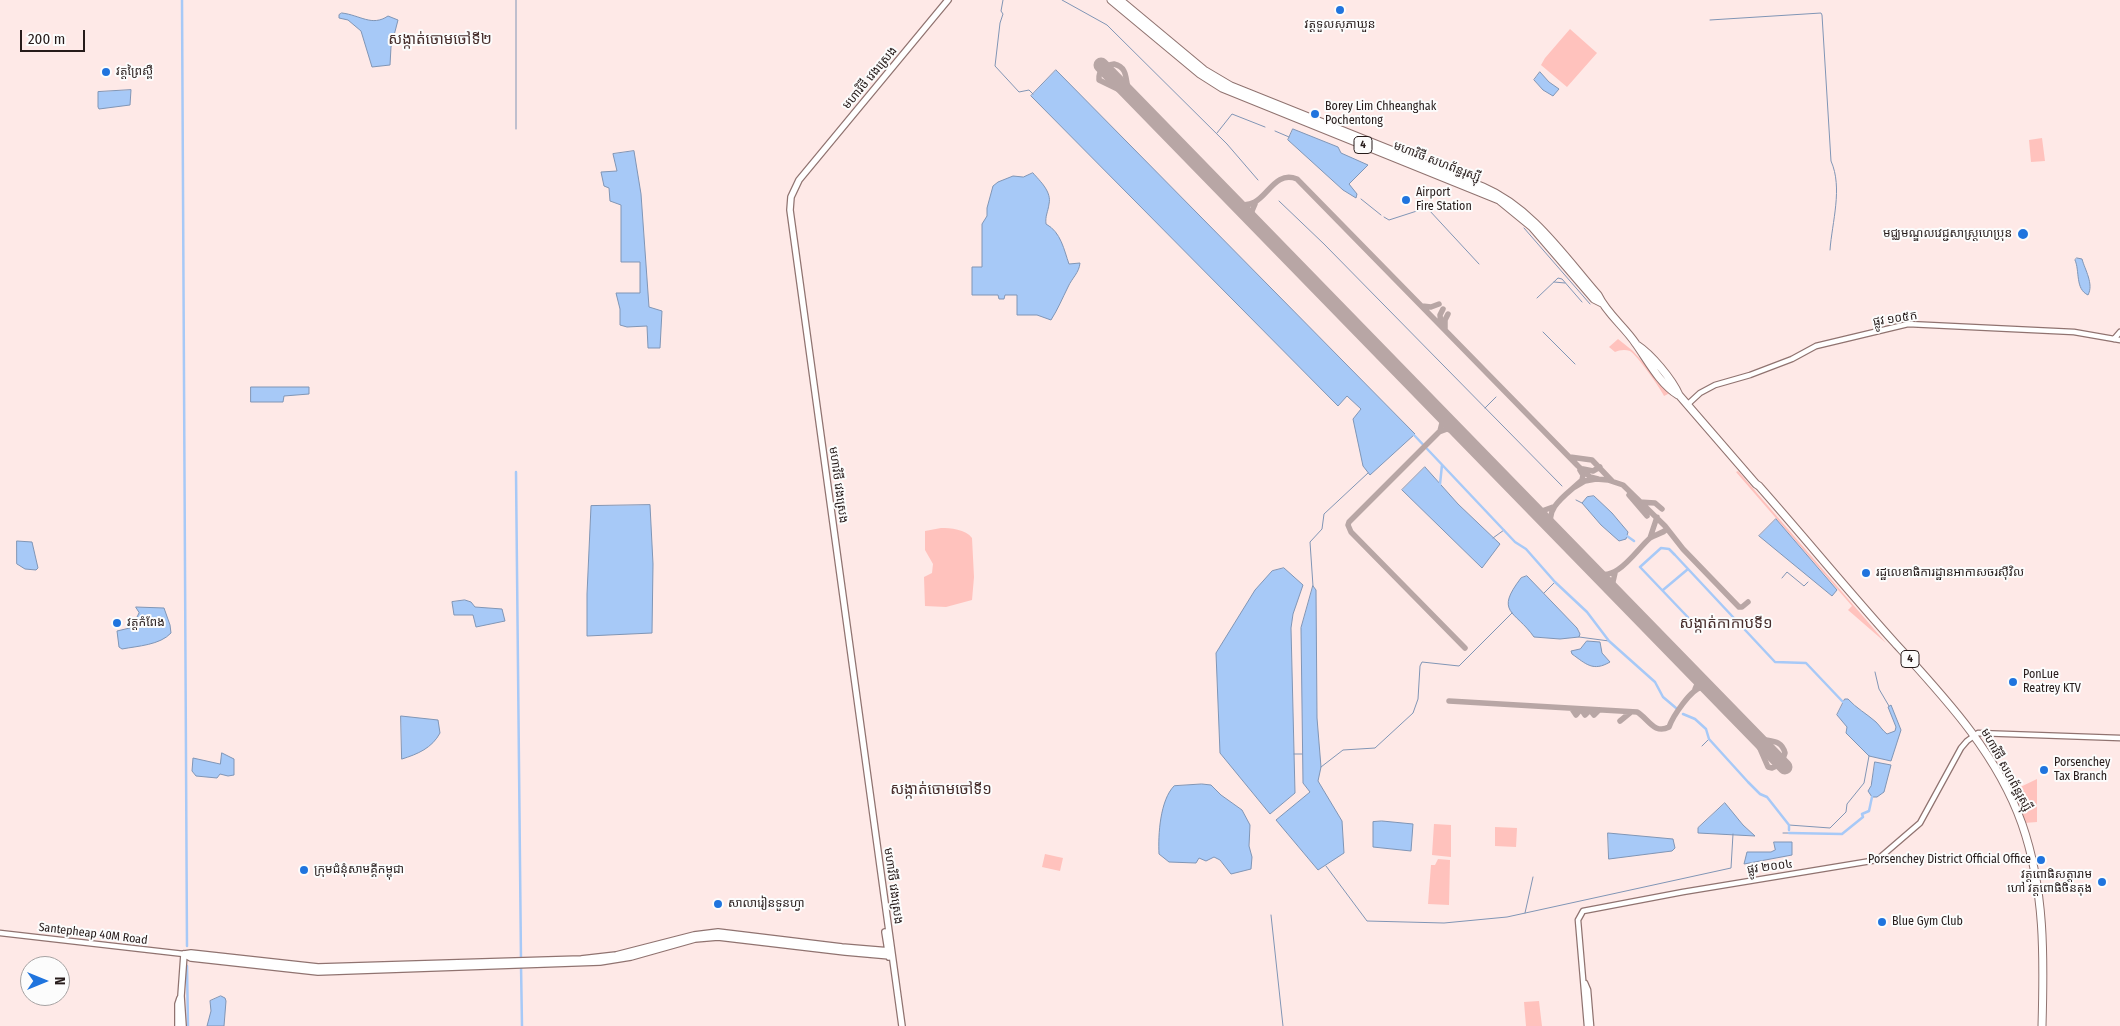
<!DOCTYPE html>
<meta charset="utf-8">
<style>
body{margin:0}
#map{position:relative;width:2120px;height:1026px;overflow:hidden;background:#fee9e7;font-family:"Fira Sans Condensed",sans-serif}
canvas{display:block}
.north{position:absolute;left:20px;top:956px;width:50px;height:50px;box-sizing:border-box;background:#fcfcfc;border:1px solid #a6a2a2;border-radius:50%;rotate:90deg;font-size:14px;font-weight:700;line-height:20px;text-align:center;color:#261b1a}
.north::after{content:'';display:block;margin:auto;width:18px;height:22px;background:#1f74de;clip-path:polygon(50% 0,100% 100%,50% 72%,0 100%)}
.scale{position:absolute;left:20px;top:30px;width:65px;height:22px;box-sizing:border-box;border:2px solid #261b1a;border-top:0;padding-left:6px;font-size:15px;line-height:18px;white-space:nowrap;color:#261b1a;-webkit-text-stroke:4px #fcfcfc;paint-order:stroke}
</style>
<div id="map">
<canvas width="2120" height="1026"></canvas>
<div class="north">N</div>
<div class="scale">200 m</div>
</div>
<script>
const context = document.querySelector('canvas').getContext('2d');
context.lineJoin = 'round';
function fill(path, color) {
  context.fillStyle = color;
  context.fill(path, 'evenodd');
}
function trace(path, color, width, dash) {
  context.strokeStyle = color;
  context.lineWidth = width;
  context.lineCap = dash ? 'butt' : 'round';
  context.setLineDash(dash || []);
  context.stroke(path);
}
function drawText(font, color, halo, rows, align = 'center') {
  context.font = font + ' "Fira Sans Condensed","Noto Sans Khmer",sans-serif';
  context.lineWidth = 4;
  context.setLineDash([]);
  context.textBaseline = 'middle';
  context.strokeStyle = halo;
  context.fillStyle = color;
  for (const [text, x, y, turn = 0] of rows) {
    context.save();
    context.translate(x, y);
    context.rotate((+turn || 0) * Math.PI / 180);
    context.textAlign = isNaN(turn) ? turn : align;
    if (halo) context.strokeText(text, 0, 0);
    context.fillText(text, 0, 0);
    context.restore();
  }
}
fill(new Path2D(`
 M1570 29 1597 53 1567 87 1541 65 1545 58Z
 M2042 138 2045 161 2031 162 2029 140Z
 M1618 339 1633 351 1670 393 1664 396C1661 389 1636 354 1630 351 1625 349 1619 350 1615 352L1609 347Z
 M1738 471 1886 643 1848 610 1852 606 1736 472Z
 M941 528C950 528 966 529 972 538L974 577 972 600 946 607 925 606 924 577 932 573 933 564 925 550V531Z
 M2037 779V822L2024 823 2010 792Z
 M1434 824 1451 825V857L1432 855Z
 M1495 827 1517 828 1516 847 1495 846Z
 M1045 854 1063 858 1060 871 1042 867Z
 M1438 859 1450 860 1449 905 1428 904 1431 865H1435Z
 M1539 1001 1541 1018H1536H1541L1542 1026H1526L1524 1002Z`), '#ffc2bd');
const water = new Path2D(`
 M342 13C360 15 372 27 388 16L398 20 391 47 390 65 372 67 361 31 348 20 339 18V15Z
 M1056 70 1415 434 1370 475 1363 466 1353 419 1361 409 1347 396 1338 406 1031 96Z
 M1540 72 1549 82 1559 89 1553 96 1543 90 1534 80Z
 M131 90 130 105 99 109 98 107V92Z
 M1293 129 1338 147 1341 153 1368 165 1349 184 1357 194 1356 198 1343 190 1288 140Z
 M634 151 641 194 649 307 662 311 660 348H648L647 326 627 327 620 325V309L616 293H640V262H621V205L610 201 609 188 604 186 601 172 617 171 613 154Z
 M1033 173C1040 181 1052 192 1049 204 1048 212 1045 216 1046 224 1061 232 1064 250 1069 264L1080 263C1079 273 1072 278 1068 287 1062 299 1058 309 1051 320L1037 315H1017V295H1005L1004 299H999L998 295H972V267H982V224L987 216V208L993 186 998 182 1013 176 1023 177Z
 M2077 258 2082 259C2085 270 2094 284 2088 295 2075 289 2080 271 2075 260Z
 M251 387H309V394L284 396 283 402H251Z
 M1425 467 1458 504 1500 544 1482 568 1402 490Z
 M1594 496 1612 513 1628 532 1626 539 1619 541 1601 525 1582 503 1587 497Z
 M650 505 653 564 652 633 587 636V594L591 506Z
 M1776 519 1837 590 1832 596 1759 536Z
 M17 541 32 542 38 568 36 570 25 569 17 564Z
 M1284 568 1303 585 1293 614 1291 628 1295 793 1270 814 1220 753 1216 653 1255 590 1272 571Z
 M1527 576 1577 628 1580 634 1579 637 1560 639 1534 637C1515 610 1494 613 1521 578Z
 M1313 586 1316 590 1317 718 1321 767 1318 781 1342 821 1344 853 1318 870 1276 820 1310 792 1303 783 1301 628Z
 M465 600 471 602 475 607 502 609 505 621 476 627 473 615H454L452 602Z
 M136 607 164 608 170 625 171 633C160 645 138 646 122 649L119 647 117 631 138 626 136 619 139 613Z
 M1587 641 1600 642 1602 653 1610 662C1593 672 1586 664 1572 654L1571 651 1580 649Z
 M1845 699H1848C1856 708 1867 714 1876 722 1880 726 1882 730 1887 734L1895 731 1896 727 1888 707 1891 705 1901 730 1891 761 1869 756 1846 733 1847 727 1837 715Z
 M401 716 438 720 440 733C432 748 418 754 402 759Z
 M222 753 234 759V775L228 776 220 774 217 778 196 776 192 771 193 758 220 764Z
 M1875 762 1891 765 1884 792 1877 797H1872L1868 791 1871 786Z
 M1202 784 1211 785 1221 795 1242 810 1250 825 1249 846 1252 857 1251 869 1231 874 1220 860 1214 857 1206 861 1199 858 1196 863 1169 862 1159 854C1158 835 1160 800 1174 786Z
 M1725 803 1743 825 1755 836 1698 833V828Z
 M1382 821 1413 824 1411 851 1373 847V822Z
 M1608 833 1673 839 1675 848 1672 851 1609 859Z
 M1774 842H1792V855L1744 864 1747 852H1771L1775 850Z
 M221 996 225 998 226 1001 224 1026H207L211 1011 210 1001Z`);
fill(water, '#a7c9f7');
trace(water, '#8095b5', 1);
trace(new Path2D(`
 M516 0V129
 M1003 0 1001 11 1003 14 1000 23 995 66 1019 92 1029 90 1033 94
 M1062 0 1107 25 1227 144 1258 180
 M1710 20 1821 13 1822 15 1831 161C1843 188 1832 222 1830 250
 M1275 131 1289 137
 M1217 133 1232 114 1265 127
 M1361 199 1381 215
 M1279 201 1324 244 1562 486
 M1384 217 1389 220 1423 209 1429 210 1479 264
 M1524 228 1590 304
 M1554 282 1565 283
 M1537 298 1558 278 1562 279 1582 302
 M1543 332 1575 364
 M1485 408 1496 397
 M1576 500 1582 503
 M1493 538 1504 530
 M1782 578 1787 572 1804 586 1808 582
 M1313 586 1310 542 1322 529 1324 514 1368 473
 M1544 593 1555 582
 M1579 637 1609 641
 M1875 672 1879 689 1889 706
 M1702 746 1709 739
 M1294 754H1302
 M1321 767 1343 750 1375 748 1413 713 1418 699 1420 666 1422 662 1459 666 1512 613
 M1789 825 1830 828 1846 812 1847 804 1864 783 1869 756
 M1783 833H1789
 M1326 866 1367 921 1444 923 1507 917 1731 868 1733 834
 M1525 913 1533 877
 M1271 915 1283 1026`), '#8095b5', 1);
trace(new Path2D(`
 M182 0 187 946
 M1414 435 1515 542 1526 549 1555 582 1587 612 1609 641 1655 682 1663 697 1676 708
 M516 472 521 960
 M1440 484 1442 465
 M1627 536 1634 541
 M1663 590 1688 569
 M1701 631 1640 567 1661 548 1669 549 1675 555 1775 662 1806 663 1843 702
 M1683 714 1695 719 1706 729 1709 739 1748 782 1760 794 1767 797 1789 825V830
 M1789 833 1842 834 1863 817 1862 814 1869 811 1872 797
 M521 965 522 1026
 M187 966 188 1026`), '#a7c9f7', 2.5);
trace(new Path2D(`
 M1130 94C1124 82 1130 68 1114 64 1105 65 1098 71 1099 80L1132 96
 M1236 203C1266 214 1269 168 1297 179L1578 466 1590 477 1598 479
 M1253 221 1252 211 1255 204
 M1422 306 1431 307 1439 304
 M1441 325 1440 315 1443 309
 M1445 330V320L1448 314
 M1439 412 1442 423 1440 431
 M1458 432 1447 429 1439 432 1349 522 1348 525 1351 532 1465 648
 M1570 457 1592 460 1612 481
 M1583 469 1593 471 1600 467
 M1575 487 1585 481 1596 479 1608 480 1623 485 1665 526 1683 549 1739 607H1742L1748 602
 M1629 495 1647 516
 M1639 502 1655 503 1662 509
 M1530 506 1542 511 1553 507
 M1553 529C1542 508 1569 493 1582 480L1583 475 1580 470
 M1650 538 1657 517
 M1595 572C1616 584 1636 550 1650 538 1656 534 1662 534 1667 529
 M1615 573 1612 586 1618 596
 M1695 689 1698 682 1696 676
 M1449 701 1637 712C1648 718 1654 735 1669 727 1673 716 1691 689 1702 687L1708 689
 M1572 709 1576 715 1581 709 1585 715 1590 710 1594 715 1599 710
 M1620 721 1631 712
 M1754 735 1768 767 1772 768 1781 764 1785 753C1781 737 1767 743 1755 737`), '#b8a6a5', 5.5);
trace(new Path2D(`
 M1101 65 1785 767`), '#b8a6a5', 15);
const secondary = new Path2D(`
 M2114 339 2120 332
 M1687 405 1700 393 1715 385 1750 375 1792 359 1816 346 1908 324 2074 332 2120 340
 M0 933 184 954
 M1585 983 1588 990 1591 1026
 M1587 1026 1578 920 1583 911 1683 892 1877 860 1920 823 1961 748 1967 741 1978 733 2120 738`);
const primary = new Path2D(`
 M885 932 889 957
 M184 954 191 958 318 972 600 962 631 957 695 939 718 937 845 952 890 956
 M184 954 191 953 318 967 581 959 616 955 694 935 718 932 842 947 890 951
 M178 1026V1004L180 998
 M183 1026 181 996 184 954
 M902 1026 790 210 791 197 799 180 948 0`);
const highway = new Path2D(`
 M1111 0 1200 74 1222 88 1499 200 1532 227 1594 299 1602 303
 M1120 0 1204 70 1231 86 1483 187C1532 208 1564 256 1598 295 1607 314 1625 327 1636 344 1648 361 1660 384 1678 395
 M1637 345C1651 354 1672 379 1679 395L1756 484 1759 486C1805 538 1849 592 1895 643 1945 698 1997 753 2022 824 2045 890 2044 957 2042 1026`);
trace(secondary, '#907370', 7);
trace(primary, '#907370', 8);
trace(highway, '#907370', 9);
trace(secondary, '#fff', 4.5);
trace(primary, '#fff', 5.5);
trace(highway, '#fff', 7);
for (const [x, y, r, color] of [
 [1340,10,5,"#1f74de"],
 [106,72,5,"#1f74de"],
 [1315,114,5,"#1f74de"],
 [1406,200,5,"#1f74de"],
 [2023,234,6,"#1f74de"],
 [1866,573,5,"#1f74de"],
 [117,623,5,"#1f74de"],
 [2013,682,5,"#1f74de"],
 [2044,770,5,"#1f74de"],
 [2041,860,5,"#1f74de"],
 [304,870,5,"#1f74de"],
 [2102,882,5,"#1f74de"],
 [718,904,5,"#1f74de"],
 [1882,922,5,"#1f74de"]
]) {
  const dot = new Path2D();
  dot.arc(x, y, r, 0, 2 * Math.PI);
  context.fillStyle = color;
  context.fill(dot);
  trace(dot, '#fcfcfc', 2);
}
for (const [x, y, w] of [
 [1363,145,18],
 [1910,659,18]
]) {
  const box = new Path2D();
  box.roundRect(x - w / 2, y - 8.5, w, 17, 4);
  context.fillStyle = '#fcfcfc';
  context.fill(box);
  trace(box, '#261b1a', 1);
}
drawText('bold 11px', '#261b1a', null, [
 ["4",1363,145],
 ["4",1910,659]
]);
drawText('12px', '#261b1a', '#fcfcfc', [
 ["វត្តទួលសុភាឃួន",1340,25,"center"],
 ["វត្តព្រៃស្ពឺ",116,72],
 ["Borey Lim Chheanghak",1325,107],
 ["Pochentong",1325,121],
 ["Airport",1416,193],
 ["Fire Station",1416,207],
 ["មជ្ឈមណ្ឌលវេជ្ជសាស្ត្រហេប្រុន",2012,234,"right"],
 ["រដ្ឋលេខាធិការដ្ឋានអាកាសចរស៊ីវិល",1876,573],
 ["វត្តកំពែង",127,623],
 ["PonLue",2023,675],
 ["Reatrey KTV",2023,689],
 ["Porsenchey",2054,763],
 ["Tax Branch",2054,777],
 ["Porsenchey District Official Office",2031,860,"right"],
 ["ក្រុមជំនុំសាមគ្គីកម្ពុជា",314,870],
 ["វត្តពោធិសត្តារាម",2092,875,"right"],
 ["ហៅ វត្តពោធិចិនតុង",2092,889,"right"],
 ["សាលារៀនទួនហ្វា",728,904],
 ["Blue Gym Club",1892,922]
], 'left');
drawText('12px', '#261b1a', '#fcfcfc', [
 ["មហាវិថី វេងស្រេង",870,78,-50],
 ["មហាវិថី សហព័ន្ធរុស្ស៊ី",1437,162,21],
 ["ផ្លូវ ១០៥ក",1895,319,-9],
 ["មហាវិថី វេងស្រេង",838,485,82],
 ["មហាវិថី សហព័ន្ធរុស្ស៊ី",2006,770,61],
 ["ផ្លូវ ២០០៤",1770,867,-8],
 ["មហាវិថី វេងស្រេង",893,886,82],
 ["Santepheap 40M Road",93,934,7]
]);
drawText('15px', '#472e2c', '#fcfcfc', [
 ["សង្កាត់ចោមចៅទី២",440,40],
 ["សង្កាត់កាកាបទី១",1726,624],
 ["សង្កាត់ចោមចៅទី១",941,790]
]);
</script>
